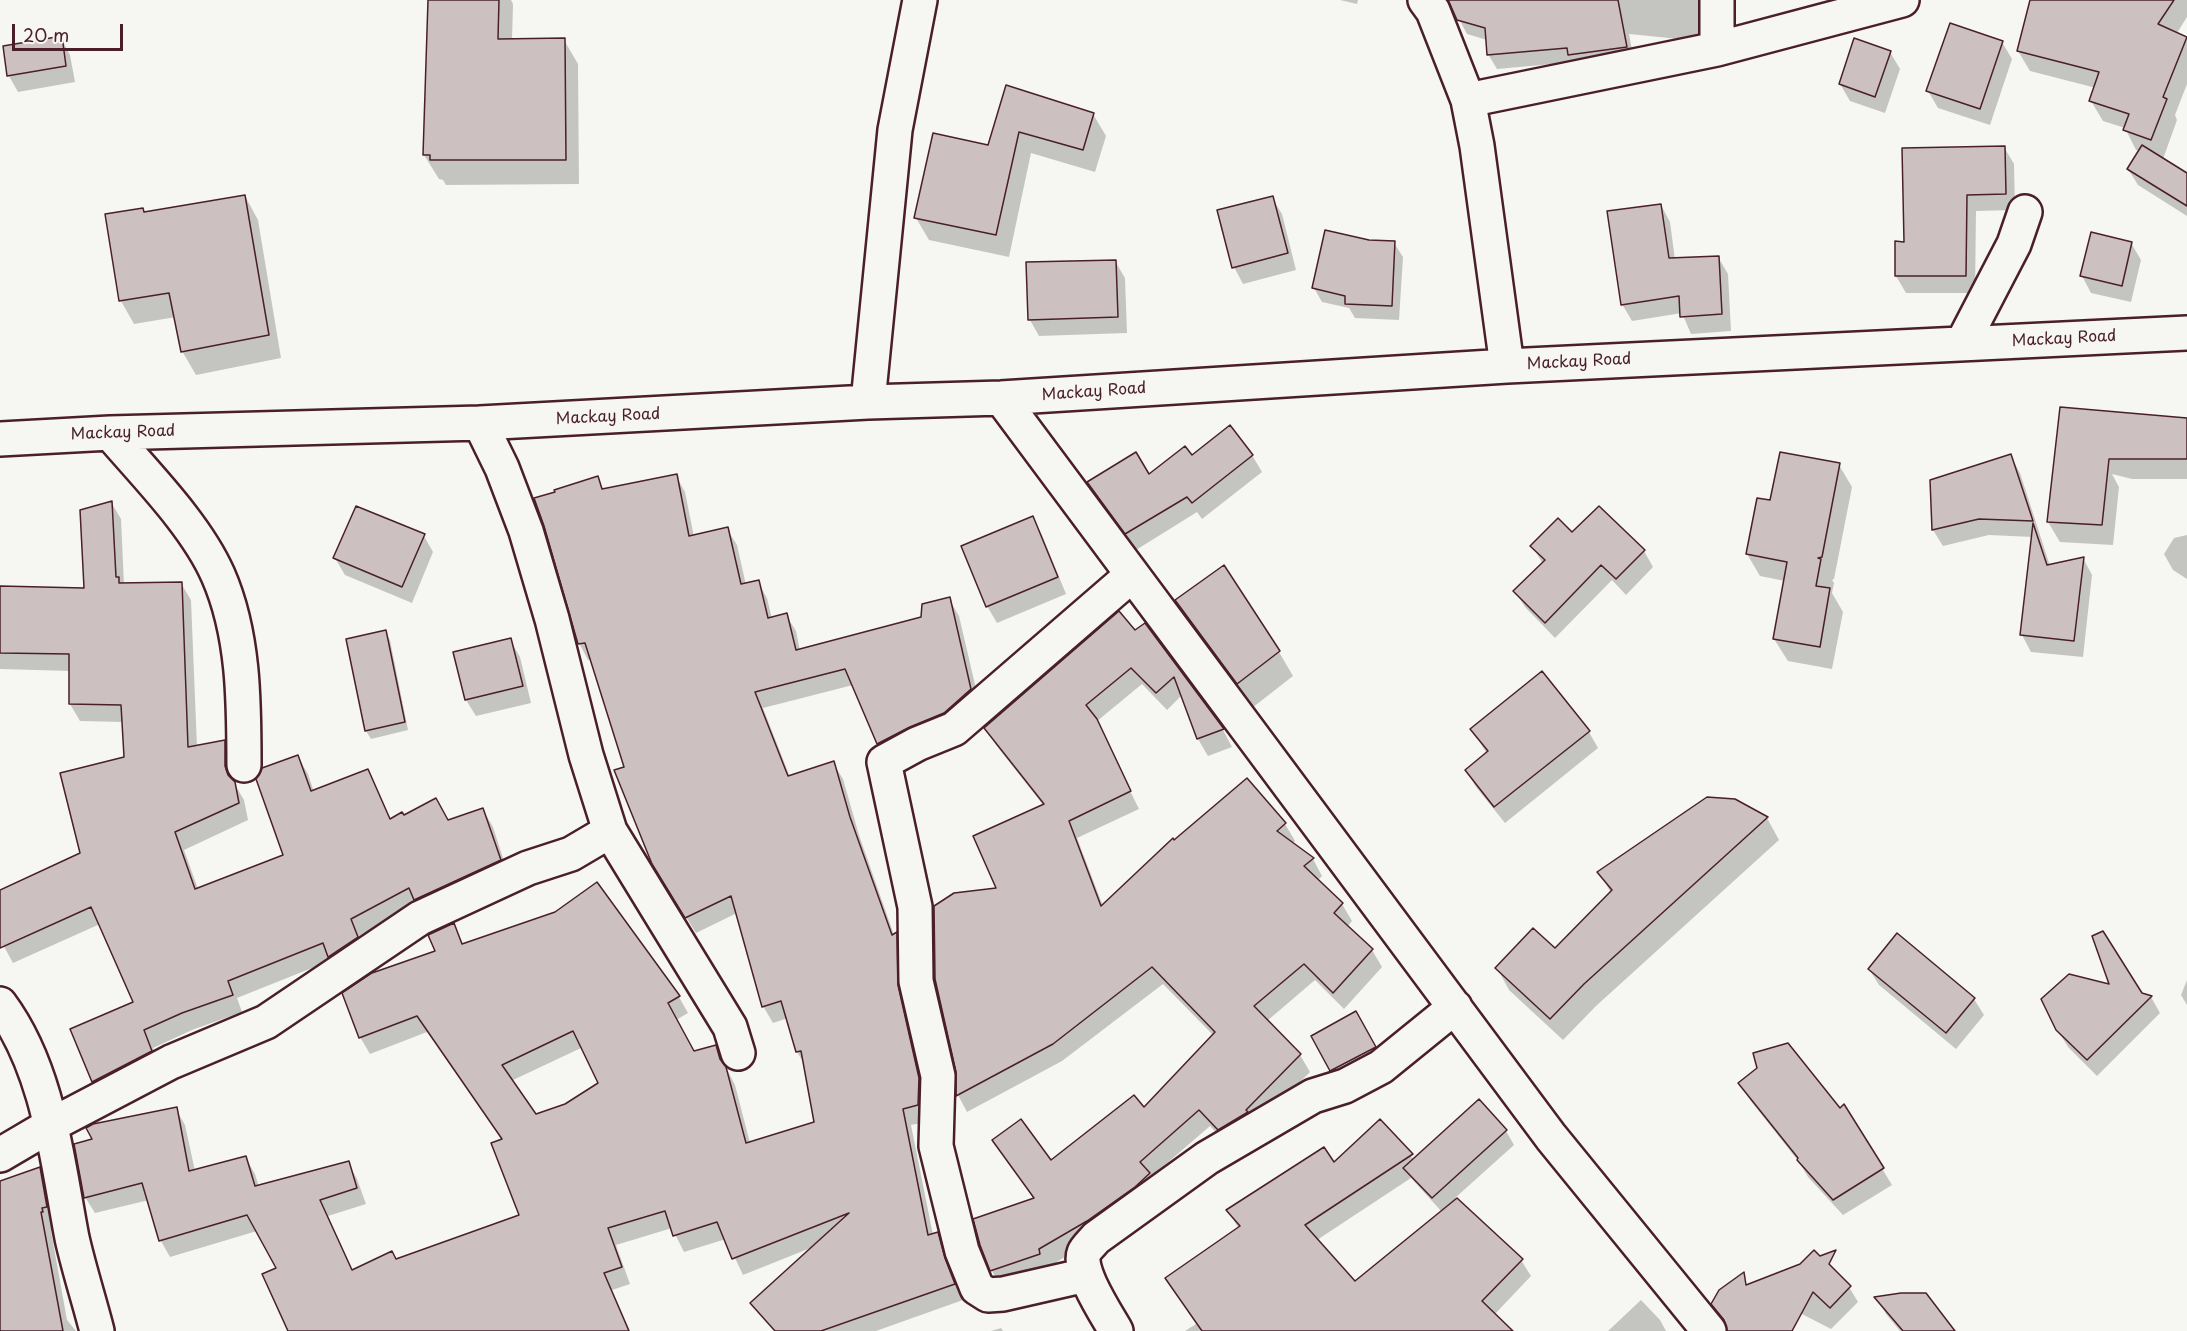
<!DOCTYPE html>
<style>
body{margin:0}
#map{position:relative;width:2187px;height:1331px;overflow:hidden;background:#f6f6f2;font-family:"Playpen Sans",sans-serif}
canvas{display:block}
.scale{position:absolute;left:12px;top:24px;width:111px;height:27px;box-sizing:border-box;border:3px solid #4a1f2b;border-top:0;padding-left:8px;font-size:18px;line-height:21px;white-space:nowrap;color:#4a1f2b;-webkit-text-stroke:4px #f6f6f2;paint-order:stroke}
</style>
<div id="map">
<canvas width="2187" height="1331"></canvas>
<div class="scale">20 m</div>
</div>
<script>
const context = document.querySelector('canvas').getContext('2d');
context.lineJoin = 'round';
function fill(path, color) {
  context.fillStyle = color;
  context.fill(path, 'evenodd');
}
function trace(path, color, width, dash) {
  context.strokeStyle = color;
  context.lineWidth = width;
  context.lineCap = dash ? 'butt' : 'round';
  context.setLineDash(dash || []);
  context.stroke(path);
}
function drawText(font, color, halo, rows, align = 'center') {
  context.font = font + ' "Playpen Sans",sans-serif';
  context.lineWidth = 5;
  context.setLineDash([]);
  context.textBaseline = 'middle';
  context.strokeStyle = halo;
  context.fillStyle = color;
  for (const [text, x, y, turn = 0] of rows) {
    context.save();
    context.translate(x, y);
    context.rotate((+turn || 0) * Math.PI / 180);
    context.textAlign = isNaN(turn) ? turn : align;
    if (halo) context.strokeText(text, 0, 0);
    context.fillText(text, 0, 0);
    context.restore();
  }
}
fill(new Path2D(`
 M430 0H511L513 4 512 40H564L578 64 579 184 446 185 443 180 439 179 424 155Z
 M1340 0H1358L1357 4Z
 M1449 0H1703L1699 41 1629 34 1634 61 1574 62 1497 69 1488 54 1487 40 1467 34Z
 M2070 0H2187V17L2177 33 2187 37V84L2175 115 2177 120 2163 159 2187 174V216L2138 185 2128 169 2139 151 2136 150 2125 128 2103 121 2091 101 2096 88 2030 71 2018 51Z
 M61 38 70 55 75 82 18 92 9 76 4 47Z
 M2002 42 2012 59 1990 125 1938 108 1928 91Z
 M1890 52 1900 69 1885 113 1850 101 1840 84Z
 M1007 87 1093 114 1106 136 1095 172 1031 153 1009 257 929 240 916 218 989 147Z
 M2004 147 2014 164 2015 210 1976 211 1975 293H1906L1896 276V243H1905Z
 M245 196 258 220 281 358 196 375 182 351 176 317 134 324 121 301 144 214Z
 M1272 198 1282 214 1296 270 1243 284 1234 267Z
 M1661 205 1670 222 1675 260 1718 257 1728 274 1731 331 1691 334 1682 313 1632 321 1622 304Z
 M1369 241 1394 243 1403 257 1399 320 1355 318 1349 308 1322 302 1314 288Z
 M2131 243 2141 260 2131 302 2091 293 2082 276Z
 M1115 261 1125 278 1127 333 1039 336 1030 320Z
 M2061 408 2187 419V479H2132L2112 474 2119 487 2113 545 2060 542 2048 522Z
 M1252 455 1262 472 1202 519 1197 512 1136 550 1098 499 1089 483 1149 476 1192 457Z
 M2011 456 2020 473 2050 566 2083 558 2092 575 2083 657 2031 652 2022 635 2033 537 1989 535 1943 546 1933 530 1932 481Z
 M1839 465 1852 487 1834 579 1832 580 1834 583 1832 593 1843 612 1832 669 1788 661 1774 639 1785 581 1760 576 1747 554 1772 502Z
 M676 476 685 492 694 537 727 529 737 545 746 585 758 582 767 598 772 619 786 615 796 631 800 651 923 618 949 599 959 616 980 706 888 760 879 744 853 685 763 708 790 777 833 763 843 779 859 835 894 935 896 934 905 949 928 1096 927 1122 911 1125 933 1235 937 1234 947 1250 953 1276 963 1300 876 1331H789L813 1247 743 1275 726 1239 684 1252 672 1228 616 1245 630 1284 612 1290 630 1331H289L278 1269 257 1231 170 1257 161 1241 149 1200 95 1213 85 1197 94 1140 176 1109 185 1125 195 1171 246 1158 255 1174 259 1187 348 1163 357 1179 366 1204 328 1216 353 1271 396 1261 521 1216 502 1140 427 1032 370 1054 360 1037 437 952 453 925 464 945 556 913 597 884 679 997 688 1013 676 1020 693 1052 715 1046 735 1085 750 1143 815 1123 805 1065 797 1052 788 1018 773 1023 763 1006 737 913 696 933 663 880 592 659 588 660 579 643 597 478 604 490ZM581 1048 600 1083 566 1105 536 1116 511 1081Z
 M111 502 121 519 124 585 181 583 191 600 197 747 224 741 234 758V783L244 800 248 820 184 850 198 889 285 856 298 757 308 774 314 792 367 771 391 820 404 817 448 822 483 810 493 827 509 877 419 905 359 936 367 955 332 960 237 998 242 1012 192 1030 153 1048 161 1068 103 1098 93 1081 135 1003 100 924 13 963 0 939V891L82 854 126 758 123 722 80 721 70 704 71 671 0 669V588L86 589Z
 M1033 518 1042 535 1066 594 997 623 987 606Z
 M1572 535 1644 551 1653 567 1626 595 1612 580 1555 638 1525 607 1515 591 1543 564 1532 546Z
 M2187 535V579L2173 570 2164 554 2174 538Z
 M424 536 433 552 412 603 345 575 335 558Z
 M1177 601 1279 652 1293 676 1252 708 1191 626Z
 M1144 625 1223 730 1232 747 1208 756 1198 739 1182 695 1167 710 1142 684 1096 722 1139 809 1077 838 1103 906 1247 780 1285 824 1295 841 1292 844 1313 859 1322 876 1317 881 1342 904 1352 921 1347 927 1372 950 1382 967 1344 1009 1315 980 1267 1021 1300 1055 1310 1072 1255 1127 1229 1146 1210 1126 1151 1177 1159 1191 1097 1238 1048 1267 1002 1288 992 1271 981 1245 1034 1199 994 1140 1050 1162 1143 1110 1214 1036 1163 984 1062 1061 967 1112 958 1095V1072L998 889 1044 806 996 745 986 728Z
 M385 632 390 640 408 730 371 739 366 731 348 640Z
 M510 640 520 657 531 703 476 716 466 700Z
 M1472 729 1589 732 1598 748 1505 823 1476 787 1466 770 1487 754Z
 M1735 801 1767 818 1779 840 1596 1006 1563 1040 1509 990 1497 968 1555 950 1611 893 1599 872Z
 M1869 969 1974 999 1984 1015 1956 1049 1879 985Z
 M2187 980V1005L2181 995Z
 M2141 995 2151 997 2160 1013 2097 1076 2068 1047 2057 1029Z
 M1376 1049 1384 1064 1341 1087 1332 1072Z
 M1740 1084 1840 1110 1844 1106 1892 1185 1843 1215 1808 1177 1799 1162 1750 1100Z
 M1479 1101 1506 1131 1514 1145 1455 1198 1521 1260 1531 1276 1494 1315 1506 1331H1185L1196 1324 1167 1279 1239 1229 1228 1211 1334 1165 1380 1121 1414 1160ZM1411 1178 1442 1212 1355 1283 1317 1240Z
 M40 1169 50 1188 57 1226 51 1227 52 1231H51L67 1320 76 1331H0V1182Z
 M1849 1287 1858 1302 1831 1329 1765 1295Z
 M1877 1298 1953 1331H1900L1886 1314Z
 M1641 1300 1660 1320 1666 1331H1608Z
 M1001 1328 1003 1331H991Z`), '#0003');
const building = new Path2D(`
 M428 0H499L498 39 565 38 566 160H430V155H423Z
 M1448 0H1618L1627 47 1568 55 1567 48 1487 55 1485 28 1457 20Z
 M2030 0H2174L2158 24 2187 37 2163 97 2167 99 2151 140 2123 130 2129 114 2089 101 2099 72 2017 51Z
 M1950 23 2003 41 1980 109 1926 91Z
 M62 36 66 66 7 76 3 46Z
 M1854 38 1891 51 1875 97 1839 84Z
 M1006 85 1094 113 1083 150 1019 132 996 235 914 218 933 133 988 145Z
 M2142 145 2187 173V206L2127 169Z
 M2005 146 2006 194 1967 195 1966 276H1895V241L1904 242 1902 148Z
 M245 195 269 335 181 352 169 293 119 301 105 214 143 208 144 212Z
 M1273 196 1288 253 1232 268 1217 210Z
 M1661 204 1669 258 1719 256 1722 314 1680 317 1679 296 1621 305 1607 211Z
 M1325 230 1369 240 1395 241 1392 306 1345 304V296L1312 288Z
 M2091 232 2132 242 2122 286 2080 276Z
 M1116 260 1118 317 1028 320 1026 262Z
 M2060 407 2187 418V459H2109L2102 525 2047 522Z
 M1230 425 1253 455 1192 503 1187 497 1125 534 1087 482 1136 452 1149 474 1185 446 1192 455Z
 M1780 452 1840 463 1822 557 1818 558 1821 559 1816 586 1830 588 1820 647 1773 639 1787 562 1746 554 1757 498 1770 500Z
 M2011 454 2033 521 1979 519 1932 530 1930 480Z
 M677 474 689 536 728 527 741 584 759 580 768 618 787 613 796 650 921 617 922 604 950 597 971 689 944 713 910 727 877 744 845 669 755 692 788 776 834 761 850 817 892 935 897 932 898 985 919 1078 918 1105 903 1109 928 1235 938 1232 945 1258 955 1284 821 1331H775L750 1303 849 1213 732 1259 717 1222 673 1236 665 1211 608 1228 622 1267 604 1273 629 1331H288L262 1274 276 1268 247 1215 159 1241 142 1183 84 1198 74 1144 92 1139 86 1128 93 1124 177 1107 189 1171 246 1156 255 1186 349 1161 357 1188 320 1200 352 1270 392 1251 396 1259 519 1215 491 1143 502 1139 417 1016 359 1038 342 993 372 973 435 951 428 935 454 923 462 944 555 912 597 882 680 996 668 1003 694 1051 716 1045 720 1059 726 1067 746 1143 814 1122 801 1051 796 1052 781 1001 762 1007 731 896 685 918 652 864 614 770 624 767 585 643 578 644 544 526 534 498 555 492 554 490 598 476 602 489ZM573 1031 598 1083 565 1104 536 1114 502 1065Z
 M112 501 116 577H119V583L182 582 188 747 225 740V766L228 775 235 782 239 803 175 832 195 889 283 855 256 779 262 768 298 755 311 791 368 769 390 819 402 812 404 815 436 798 448 820 483 808 501 860 414 900 409 888 351 919 358 937 328 957 323 943 228 981 233 995 182 1013 144 1030 152 1051 92 1082 70 1029 133 1002 91 907 0 948V890L80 853 60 773 124 757 121 705 69 704V654L0 653V586L84 588 80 510Z
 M356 506 425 534 402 587 333 558Z
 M1599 506 1645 550 1616 579 1601 565 1545 623 1513 591 1545 560 1530 546 1558 518 1572 532Z
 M1033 516 1058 577 986 607 961 546Z
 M2033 523 2047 565 2084 557 2074 641 2020 635Z
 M1224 565 1280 651 1237 684 1175 600Z
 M1119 611 1135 630 1145 623 1224 729 1197 739 1174 677 1156 693 1131 668 1086 705 1097 719 1131 791 1069 821 1101 906 1173 838 1174 840 1247 778 1286 823 1277 831 1314 858 1304 866 1343 903 1334 913 1373 949 1333 993 1304 964 1254 1006 1301 1054 1246 1110 1248 1112 1218 1130 1199 1110 1140 1162 1150 1173 1135 1187 1087 1221 1039 1249 1040 1254 990 1271 980 1245 973 1219 1034 1198 992 1140 1021 1119 1051 1160 1134 1095 1144 1107 1215 1032 1152 967 1053 1044 956 1096V1072L935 979 934 906 954 893 996 888 973 836 1044 804 984 728Z
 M386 630 405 722 365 731 346 639Z
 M511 638 523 686 465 700 453 652Z
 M1542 671 1590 731 1494 807 1465 770 1488 751 1470 729Z
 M1707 797 1735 799 1768 817 1584 984 1550 1019 1495 968 1533 928 1555 948 1612 890 1597 872Z
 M2103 931 2142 993 2152 996 2087 1060 2056 1030 2041 999 2069 974 2109 984 2092 936Z
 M1897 933 1975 998 1946 1033 1868 969Z
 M1356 1011 1376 1047 1330 1071 1311 1036Z
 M1788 1043 1840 1108 1844 1104 1884 1168 1833 1200 1797 1160 1798 1158 1738 1083 1757 1068 1753 1053Z
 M1479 1099 1507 1130 1432 1198 1403 1168Z
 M1380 1119 1413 1154 1305 1225 1355 1281 1457 1198 1523 1259 1482 1301 1513 1331H1202L1165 1278 1240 1226 1226 1210 1324 1147 1334 1162Z
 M40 1167 47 1207 42 1208 43 1212H41L63 1331H0V1181Z
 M1814 1250 1820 1256 1836 1250 1829 1264 1851 1286 1830 1308 1813 1292 1792 1331H1727L1724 1320 1711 1304 1719 1290 1744 1272 1746 1285 1800 1264Z
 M1901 1293H1926L1955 1331H1903L1874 1297Z`);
fill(building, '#ccc1c0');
trace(building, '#4a1f2b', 1.5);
const minor = new Path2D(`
 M1425 0 1433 11 1468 100 1477 146 1507 366
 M1717 49 1902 0
 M1468 100 1717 49V0
 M1962 344 2014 244 2025 212
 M1001 398 1551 1137 1709 1331
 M868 402 895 130 920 0
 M110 433C146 475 196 525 218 575 244 634 244 702 244 765
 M0 439 110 433 480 423 868 402 1001 398 1507 366 2187 333
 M610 831 730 1027 738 1053
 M0 1004C49 1070 57 1160 72 1238 79 1269 89 1300 97 1331
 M0 1155 51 1125 171 1062 266 1022 420 918 528 868 571 854 610 831 586 755 552 619 526 531 502 468 480 423
 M1086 1275 1003 1294 988 1295 977 1288 962 1251 936 1146 938 1076 916 981 915 907 884 762 917 744 954 729 1132 575
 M1116 1331C1107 1315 1077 1270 1084 1253 1086 1248 1092 1243 1096 1238L1207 1158 1313 1096 1345 1086 1381 1067 1455 1007`);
trace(minor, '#4a1f2b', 38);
trace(minor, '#f6f6f2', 33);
drawText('16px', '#4a1f2b', '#f6f6f2', [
 ["Mackay Road",2064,339,-3],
 ["Mackay Road",1579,362,-3],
 ["Mackay Road",1094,392,-4],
 ["Mackay Road",608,417,-3],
 ["Mackay Road",123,433,-2]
]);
</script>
